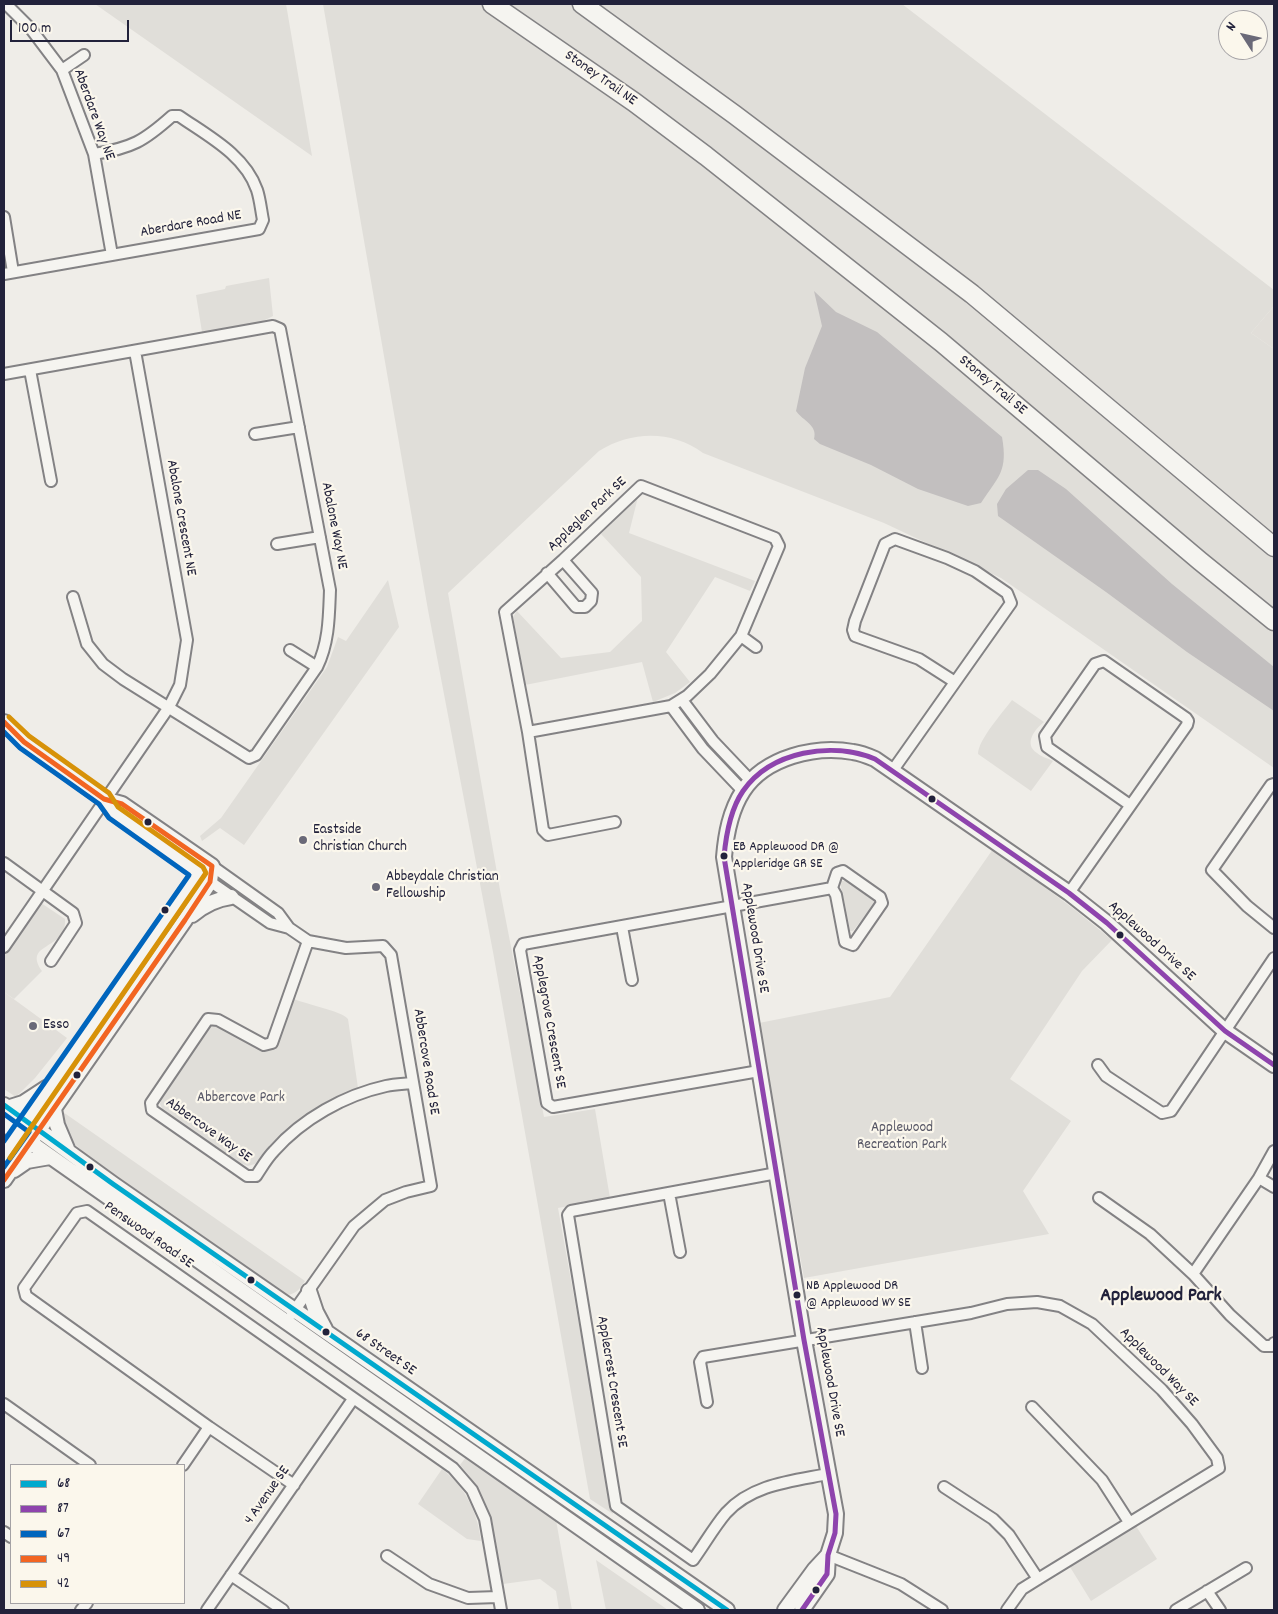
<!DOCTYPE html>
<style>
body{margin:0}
#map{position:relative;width:1278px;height:1614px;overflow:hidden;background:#efede8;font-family:Dekko,sans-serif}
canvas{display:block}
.frame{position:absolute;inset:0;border:5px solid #22223b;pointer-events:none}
.legend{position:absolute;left:10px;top:1464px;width:175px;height:140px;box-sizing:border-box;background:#fbf7ec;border:1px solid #a4a2a5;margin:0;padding:6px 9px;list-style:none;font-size:15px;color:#22223b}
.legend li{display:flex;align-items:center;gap:10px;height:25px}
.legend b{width:25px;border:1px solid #a4a2a5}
.north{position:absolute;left:1218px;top:10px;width:50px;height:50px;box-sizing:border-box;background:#fbf7ec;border:1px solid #a4a2a5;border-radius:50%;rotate:305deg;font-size:14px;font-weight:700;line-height:20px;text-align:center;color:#22223b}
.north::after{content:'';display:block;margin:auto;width:18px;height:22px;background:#6a6978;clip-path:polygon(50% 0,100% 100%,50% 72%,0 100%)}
.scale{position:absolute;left:10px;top:20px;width:119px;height:22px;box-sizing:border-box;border:2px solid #22223b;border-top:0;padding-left:6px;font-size:15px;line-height:18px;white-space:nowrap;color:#22223b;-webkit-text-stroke:4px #fbf7ec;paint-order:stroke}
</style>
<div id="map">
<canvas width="1278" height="1614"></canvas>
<div class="frame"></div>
<ul class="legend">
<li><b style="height:6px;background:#00a9ce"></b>68</li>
<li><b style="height:6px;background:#8e44ad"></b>87</li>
<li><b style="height:6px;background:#0065bd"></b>67</li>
<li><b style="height:6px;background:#f26522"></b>49</li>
<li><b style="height:6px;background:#d79209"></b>42</li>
</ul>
<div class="north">N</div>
<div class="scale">100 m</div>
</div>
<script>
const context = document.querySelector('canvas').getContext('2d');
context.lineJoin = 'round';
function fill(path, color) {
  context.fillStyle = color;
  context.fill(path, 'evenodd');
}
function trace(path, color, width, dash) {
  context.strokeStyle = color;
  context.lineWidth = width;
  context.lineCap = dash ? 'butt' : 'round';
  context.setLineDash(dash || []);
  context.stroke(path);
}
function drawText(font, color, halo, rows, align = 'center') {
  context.font = font + ' Dekko,sans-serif';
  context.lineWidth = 4.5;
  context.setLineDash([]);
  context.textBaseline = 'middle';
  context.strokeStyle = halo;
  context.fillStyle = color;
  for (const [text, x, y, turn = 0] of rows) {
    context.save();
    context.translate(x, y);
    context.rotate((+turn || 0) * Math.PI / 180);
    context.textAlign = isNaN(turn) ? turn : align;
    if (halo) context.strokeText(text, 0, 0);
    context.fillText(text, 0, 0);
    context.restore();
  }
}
fill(new Path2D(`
 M1274 306V349L1251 333Z
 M4 992 67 1038 35 1078 16 1097 4 1089Z`), '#e1ded9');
fill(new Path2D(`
 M95 4H286L312 156Z
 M323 4H902L1274 290V306L1251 333 1274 349V768L1001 578 884 523 703 453C671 430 632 431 599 451L448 593 500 890 544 1117 595 1109 610 1198 558 1208 613 1514 590 1499 493 952 428 610Z
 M269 278 273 316 259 323 202 332 196 295 225 289 226 286Z
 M638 497 629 533 755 581 750 591 715 577 666 652 690 682 675 693 653 702 642 662 525 685 513 617 517 611 561 658 610 652 642 621 641 577 601 534Z
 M388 580 399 627 244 845 220 828 202 841 200 836 221 818 327 667 338 637 346 641Z
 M1012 700 1044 722C1035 729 1023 744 1037 753 1041 757 1048 758 1053 761L1031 791 978 754C978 740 1003 712 1012 700Z
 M993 849 1074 909 1112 940 1082 971 1010 1079 1071 1121 1023 1191 1049 1234 804 1278 759 1023 890 997Z
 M841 881H846L874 901V904L853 931H850L848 928 845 905 841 887Z
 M41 903 65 919C67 951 22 942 42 971L14 999 4 992V956Z
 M294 999C305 1004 342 1011 348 1019L358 1088 329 1100 297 1121 268 1148 255 1164 248 1166 240 1163 163 1110 160 1104 162 1096 207 1029 212 1025 222 1027 262 1050H270L275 1047Z
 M63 1112 305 1281C299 1290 294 1297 282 1294L112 1177 71 1141 65 1132 61 1119Z
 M466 1457 556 1520 572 1610H559L556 1591 540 1579 503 1584C495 1540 492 1499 460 1465Z
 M442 1469C466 1488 477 1511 481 1541L467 1539 418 1504Z
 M1136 1526 1157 1559 1091 1601 1070 1567Z
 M596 1560 668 1610H606Z`), '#e0ded9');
fill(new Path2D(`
 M814 291 836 312 877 332 1002 437C1008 471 999 476 981 503L968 506 918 489 871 465 820 444 814 439C818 425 803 421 796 411L805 368 822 326Z
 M1028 470H1038L1066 489 1172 584 1274 667V711L1187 652 1106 592 998 516 997 504 1006 489Z`), '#c2bfbf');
const street = new Path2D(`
 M6 4 31 29 62 70 94 154 112 255
 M62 70 84 55
 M4 217 13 272
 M4 274 259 229 263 220C261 210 260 199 257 190 245 155 208 136 179 116H172C144 141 132 148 94 154
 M30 370 51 481
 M4 374 273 326 280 329 330 590C329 616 329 643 317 667L256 755 249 758 123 679 103 664 87 644 73 597
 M255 434 299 427
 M277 544 320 537
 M547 573 576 607H585L591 601 592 593 563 560
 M741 636 756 647
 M290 650 317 667
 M682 700 713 741 751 781
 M671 706 703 749 743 791
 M528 732 671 706 687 696 710 674 741 636 779 546 775 538 641 486 563 560 505 612 528 732 543 830 548 835 615 822
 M893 770 1011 603 1007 593 975 571 947 558 895 539 885 544 855 621 853 630 855 636 919 659 955 682
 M1274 784 1271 785 1212 870 1247 906 1274 928
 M4 863 73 913 76 923 51 961
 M212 866 278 913 289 928 308 941 346 948 383 946 391 955 431 1186 406 1192 385 1200 354 1226 292 1314
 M843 871 880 897 882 903 853 945 845 942 836 895 832 888 837 873Z
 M205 878 270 923 289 928
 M1069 893 1187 725 1188 721 1186 718 1104 661 1095 664 1045 736 1047 747 1130 805
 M622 927 632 980
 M308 941 272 1043 264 1045 218 1020 208 1019 151 1103 152 1110 247 1176H256C262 1167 267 1158 274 1151 302 1119 345 1095 386 1086 395 1084 404 1084 413 1083
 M4 947 169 707 180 685 187 640 135 351
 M1098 1065 1106 1076 1162 1113 1171 1111 1274 958
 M759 1071 553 1107 547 1103 520 950 523 944 832 888
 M777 1173 571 1211 568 1215 616 1506 693 1560C704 1545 714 1527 726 1513 752 1484 793 1481 828 1474
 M1259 1178 1274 1151
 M1274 1187 1259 1178 1193 1274 1230 1315 1264 1346H1272L1274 1343
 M669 1193 680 1252
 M1099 1198 1150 1234 1193 1274
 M915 1322 922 1368
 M707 1402 700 1362 703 1357 971 1313 1007 1304 1037 1302 1060 1306 1092 1324 1162 1390 1192 1424 1217 1458 1219 1468 1038 1579 1022 1589 1007 1610
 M4 1404 90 1465
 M1032 1407 1102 1480 1129 1522
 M183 1465 209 1427
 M294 1485 209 1427 26 1296 24 1288 77 1213 87 1211 453 1468 472 1490 485 1519 501 1610
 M944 1487 993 1519 1009 1535 1038 1579
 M4 1532 11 1537
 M828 1555 901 1584 942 1610
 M387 1556 429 1584 468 1598 498 1597
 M231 1575 283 1610
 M1207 1591 1220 1610
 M81 1610 87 1603
 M207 1610 353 1399
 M1176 1610 1246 1568`);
const secondary = new Path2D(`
 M4 722 24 742 104 799 113 812 199 873
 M104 799 122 804 212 866
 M192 915C204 905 215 899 231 897
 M4 1105 113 1184 727 1610
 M7 1108 23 1103 46 1088
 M54 1109 57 1125 68 1151
 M4 1124 697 1610
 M4 1154 199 873 212 866
 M14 1170 27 1161 50 1157
 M4 1180 185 920 210 882 212 866
 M309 1291 316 1312 325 1329
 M785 1610 815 1569 828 1555
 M802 1610 827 1574 828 1555 835 1533 836 1514 804 1340 724 857C726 834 730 811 743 791 765 757 816 745 853 752 860 753 868 756 875 759L1069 893 1107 923 1225 1031 1274 1065`);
const highway = new Path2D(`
 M492 4 634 102 706 156 941 342 1200 561 1274 621
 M582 4 735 115 972 294 1274 547`);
trace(street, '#838284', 14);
trace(secondary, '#838284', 18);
trace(highway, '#838284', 21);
trace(street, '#f5f4f0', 10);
trace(secondary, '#f5f4f0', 14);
trace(highway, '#f5f4f0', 18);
trace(new Path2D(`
 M4 1105 113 1184 727 1610`), '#00a9ce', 5);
trace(new Path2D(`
 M802 1610 827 1574 828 1555 835 1533 836 1514 804 1340 724 857C726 834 730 810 743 791 771 751 832 741 875 759L1069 893 1107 923 1225 1031 1274 1065`), '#8e44ad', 5);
trace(new Path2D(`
 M4 732 20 748 99 804 109 818 189 875 4 1141
 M4 1114 29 1132 4 1167`), '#0065bd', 5);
trace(new Path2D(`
 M4 722 24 742 104 799 122 804 212 866 210 882 185 920 4 1180`), '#f26522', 5);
trace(new Path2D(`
 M9 717 29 736 109 793 118 807 203 867 206 873 10 1158`), '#d79209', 5);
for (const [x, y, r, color] of [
 [932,799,4.5,"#22223b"],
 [148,822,4.5,"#22223b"],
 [303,840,5,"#6a6978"],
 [724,856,4.5,"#22223b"],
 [376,887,5,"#6a6978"],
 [165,910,4.5,"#22223b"],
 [1120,935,4.5,"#22223b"],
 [33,1026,5,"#6a6978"],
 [77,1075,4.5,"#22223b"],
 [90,1167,4.5,"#22223b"],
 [251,1280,4.5,"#22223b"],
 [797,1295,4.5,"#22223b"],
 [326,1332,4.5,"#22223b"],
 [816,1590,4.5,"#22223b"]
]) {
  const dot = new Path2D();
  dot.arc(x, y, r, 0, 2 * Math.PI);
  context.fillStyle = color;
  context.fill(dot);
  trace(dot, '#fbf7ec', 2);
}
drawText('14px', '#22223b', '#fbf7ec', [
 ["EB Applewood DR @",733,848],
 ["Appleridge GR SE",733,865],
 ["NB Applewood DR",806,1287],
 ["@ Applewood WY SE",806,1304]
], 'left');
drawText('15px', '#22223b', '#fbf7ec', [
 ["Stoney Trail NE",600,79,35],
 ["Aberdare Way NE",93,115,70],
 ["Aberdare Road NE",191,225,-10],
 ["Stoney Trail SE",992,386,40],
 ["Appleglen Park SE",588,515,-43],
 ["Abalone Crescent NE",180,518,80],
 ["Abalone Way NE",333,526,79],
 ["Applewood Drive SE",754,938,81],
 ["Applewood Drive SE",1151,942,42],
 ["Applegrove Crescent SE",548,1022,80],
 ["Abbercove Road SE",425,1062,81],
 ["Abbercove Way SE",208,1131,35],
 ["Penswood Road SE",148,1236,35],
 ["68 Street SE",385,1353,35],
 ["Applewood Way SE",1158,1368,45],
 ["Applecrest Crescent SE",611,1382,81],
 ["Applewood Drive SE",829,1382,80],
 ["4 Avenue SE",268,1496,-55]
]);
drawText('15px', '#22223b', '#fbf7ec', [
 ["Eastside",313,831],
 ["Christian Church",313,848],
 ["Abbeydale Christian",386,878],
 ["Fellowship",386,895],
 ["Esso",43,1026]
], 'left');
drawText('15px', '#575766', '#fbf7ec', [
 ["Abbercove Park",241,1099],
 ["Applewood",902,1129],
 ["Recreation Park",902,1146]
]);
drawText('bold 20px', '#22223b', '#fbf7ec', [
 ["Applewood Park",1161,1297]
]);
</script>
